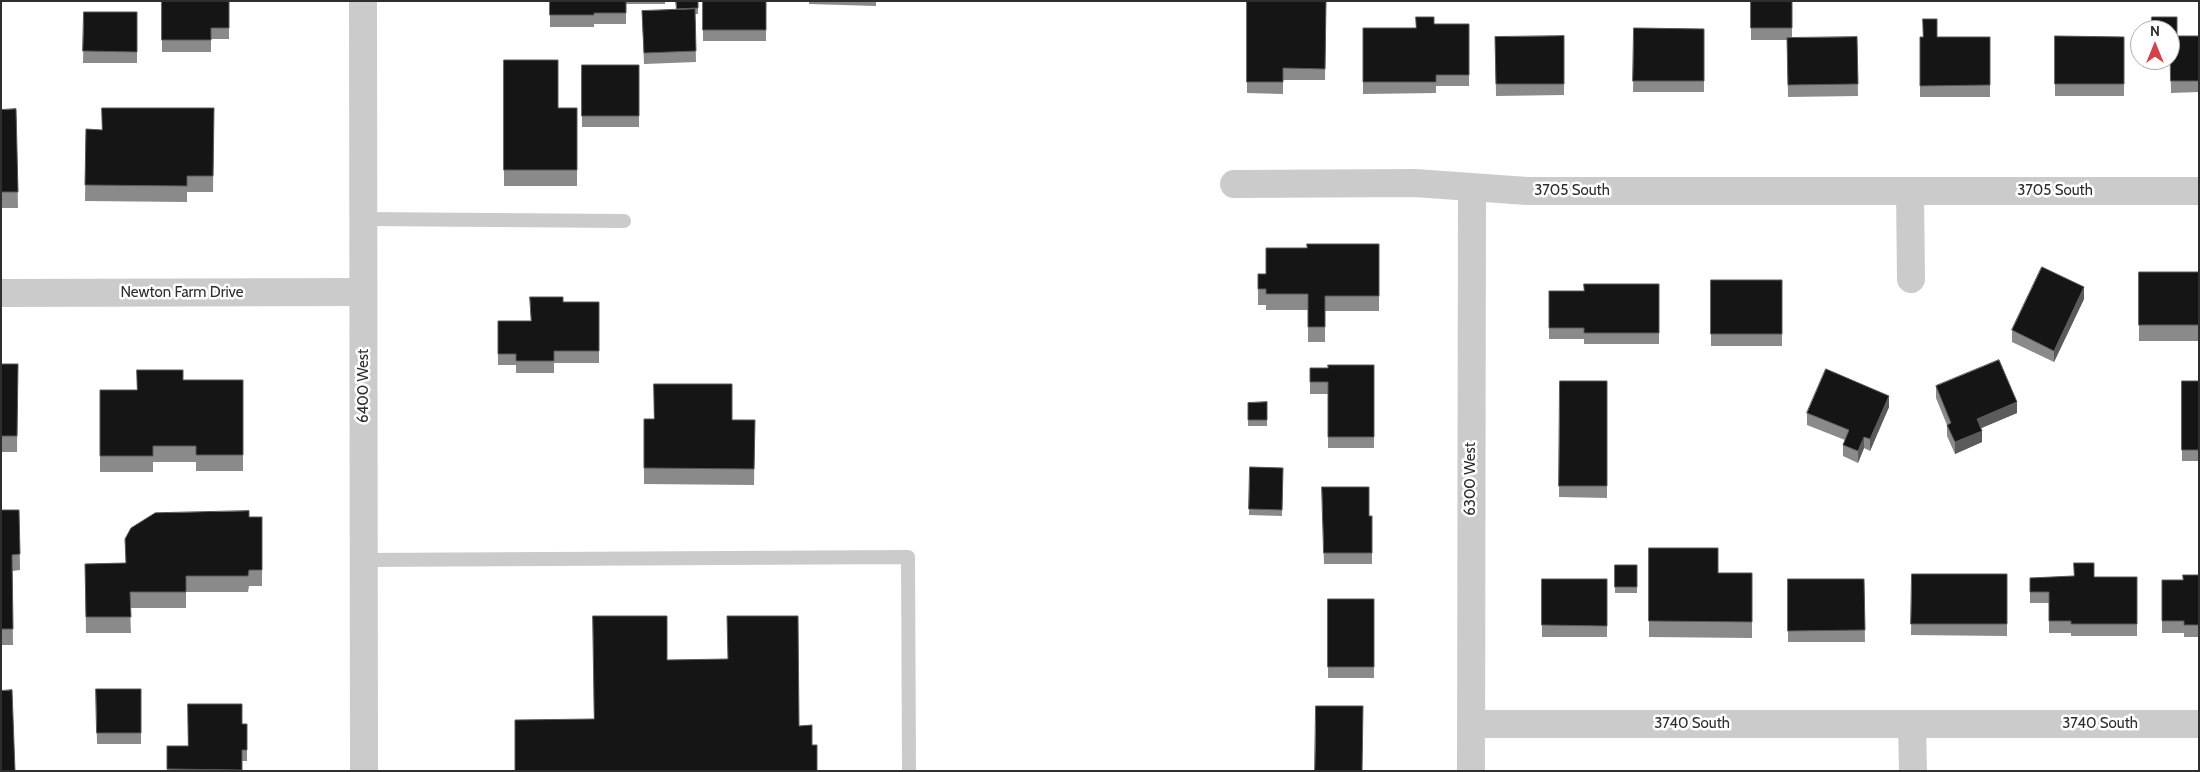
<!DOCTYPE html>
<style>
body{margin:0}
#map{position:relative;width:2200px;height:772px;overflow:hidden;background:#fff;font-family:Cabin,sans-serif}
canvas{display:block}
.frame{position:absolute;inset:0;border:2px solid #2e2e2e;pointer-events:none}
.north{position:absolute;left:2130px;top:20px;width:50px;height:50px;box-sizing:border-box;background:#fff;border:1px solid #ababab;border-radius:50%;rotate:0deg;font-size:14px;font-weight:700;line-height:20px;text-align:center;color:#2e2e2e}
.north::after{content:'';display:block;margin:auto;width:18px;height:22px;background:#d2424b;clip-path:polygon(50% 0,100% 100%,50% 72%,0 100%)}
</style>
<div id="map">
<canvas width="2200" height="772"></canvas>
<div class="frame"></div>
<div class="north">N</div>
</div>
<script>
const context = document.querySelector('canvas').getContext('2d');
context.lineJoin = 'round';
function trace(path, color, width, dash) {
  context.strokeStyle = color;
  context.lineWidth = width;
  context.lineCap = dash ? 'butt' : 'round';
  context.setLineDash(dash || []);
  context.stroke(path);
}
function fill(path, color) {
  context.fillStyle = color;
  context.fill(path, 'evenodd');
}
function drawText(font, color, halo, rows, align = 'center') {
  context.font = font + ' Cabin,sans-serif';
  context.lineWidth = 5;
  context.setLineDash([]);
  context.textBaseline = 'middle';
  context.strokeStyle = halo;
  context.fillStyle = color;
  for (const [text, x, y, turn = 0] of rows) {
    context.save();
    context.translate(x, y);
    context.rotate((+turn || 0) * Math.PI / 180);
    context.textAlign = isNaN(turn) ? turn : align;
    if (halo) context.strokeText(text, 0, 0);
    context.fillText(text, 0, 0);
    context.restore();
  }
}
trace(new Path2D(`
 M363 219 624 221
 M364 560 908 557 909 771`), '#cbcbcb', 14);
trace(new Path2D(`
 M1234 184 1415 183 1527 191H2199
 M1910 191 1911 279
 M1 293 363 292
 M1471 724H2199
 M1912 724 1913 771
 M1471 771 1472 187`), '#cbcbcb', 28);
trace(new Path2D(`
 M363 1 364 771`), '#cbcbcb', 28);
fill(new Path2D(`
 M162 1H229V39H211V52H162Z
 M550 1H665V4H626V24H594V27H550Z
 M698 1V14H695L696 62 644 64 642 11 677 9Z
 M703 1H766V41H703Z
 M809 1H876V6L809 4Z
 M1247 1H1326L1325 80H1283V94L1247 93Z
 M1751 1H1792V38L1857 37 1858 96 1788 97 1787 40H1751Z
 M84 12H137V63H83Z
 M1434 24H1469V86H1436V93L1363 94V28H1416Z
 M1634 28 1704 29V92H1633Z
 M2170 30 2177 36H2199V92L2171 93Z
 M1564 36V95L1496 96 1495 37Z
 M2055 36 2124 37V96H2055Z
 M1920 37H1990V97H1920Z
 M504 60 558 108H577V186H504Z
 M582 65H639V127H582Z
 M214 108 213 192H187V202L85 201 86 129 102 130Z
 M16 109 18 208H1V110Z
 M1379 244V311H1325V342H1308V310H1266V305H1258V274H1266L1307 248Z
 M2139 272H2199V341H2139Z
 M1711 280H1782V346H1711Z
 M1659 284V344H1584V339H1549V291H1584Z
 M2084 299 2054 362 2012 342V330Z
 M563 302H599V363H554V373H516V365H498V321H531Z
 M1 364H18L17 452H1Z
 M1374 365V448H1328V394H1310V368H1328Z
 M183 380H243V471H196V462H153V472H100V390H137Z
 M1560 381H1607V498L1559 497Z
 M2182 381H2199V461H2182Z
 M1936 386 2017 413 1981 428 1982 442 1955 454 1947 436V425L1936 398Z
 M1267 402V426H1248V403Z
 M1889 407 1870 451 1864 448 1858 463 1843 456V445L1845 440 1807 425V413Z
 M644 419 755 420 754 485 644 484Z
 M1250 467 1283 468 1282 516 1249 515Z
 M1322 487 1369 516H1372V564H1324Z
 M1 510H19L20 570 12 571 13 645H1Z
 M249 517H262V586H249L248 592H186V608H130L131 633H86L85 564 126 563Z
 M1649 548 1718 573H1752V638L1649 637Z
 M1615 565H1637V593H1615Z
 M1912 574H2007V636L1911 635Z
 M2199 575V637H2184V633H2162V580H2183Z
 M2094 577H2137V636H2071V633H2049V603H2030V578Z
 M1542 579H1607V637H1542Z
 M1788 579H1864L1865 642H1788Z
 M1328 599H1374V678H1328Z
 M96 689H141V744H97Z
 M242 724H247V761H242V771H167V746H188Z`), '#8a8a8a');
fill(new Path2D(`
 M2084 287V299L2054 362V351Z
 M1889 396V407L1870 451V439Z
 M2017 402V413L1977 430V419Z
 M1982 431V442L1955 454V442Z
 M1864 437V448L1858 463V451Z`), '#5b5b5b');
const building = new Path2D(`
 M162 1H229V28H211V40H162Z
 M550 1H626V13H594V15H550Z
 M676 1H698V8L677 9Z
 M703 1H766V30H703Z
 M1247 1H1326L1325 69 1283 68V82H1247Z
 M1751 1H1792V28H1751Z
 M695 9 696 51 644 53 642 11Z
 M84 12H137V52L83 51Z
 M1416 17H1434V24H1469V75H1436V82H1363V28H1416Z
 M2152 17H2177V36H2170V37V30H2152Z
 M1923 19H1937V37H1990V85L1920 86V37H1923Z
 M1634 28 1704 29V81H1633Z
 M1564 36V84H1496L1495 37Z
 M2055 36 2124 37V84H2055Z
 M2170 36H2199V81H2171Z
 M1857 37 1858 84 1788 85 1787 38Z
 M504 60H558V108H577V170H504Z
 M582 65H639V116H582Z
 M102 108H214L213 176H187V186L85 185 86 129 102 130Z
 M16 109 18 192H1V110Z
 M1307 244H1379V296H1325V327H1308V294H1266V289H1258V274H1266V248H1307Z
 M2042 267 2084 287 2054 351 2012 330Z
 M2139 272H2199V325H2139Z
 M1711 280H1782V334H1711Z
 M1584 284H1659V333H1584V328H1549V291H1584Z
 M530 297H563V302H599V351H554V361H516V354H498V321H531Z
 M1999 360 2017 402 1977 419 1982 431 1955 442 1947 425 1951 423 1936 386Z
 M1 364H18L17 436H1Z
 M1328 365H1374V437H1328V382H1310V368H1328Z
 M1826 369 1889 396 1870 439 1864 437 1858 451 1843 445 1849 430 1807 413Z
 M137 370H183V380H243V455H196V446H153V456H100V390H137Z
 M1560 381H1607V486H1559Z
 M2182 381H2199V450H2182Z
 M654 384H732V420H755L754 469 644 468V419H654Z
 M1267 402V420H1248V403Z
 M1250 467 1283 468 1282 510 1249 509Z
 M1322 487H1369V516H1372V553H1324Z
 M1 510H19L20 554 12 555 13 629H1Z
 M249 511V517H262V570H249L248 576H186V592H130L131 617H86L85 564 126 563 125 539 131 528 155 513Z
 M1649 548H1718V573H1752V622L1649 621Z
 M2074 563H2094V577H2137V624H2071V621H2049V592H2030V578L2074 576Z
 M1615 565H1637V587H1615Z
 M1912 574H2007V624H1911Z
 M2183 575H2199V625H2184V621H2162V580H2183Z
 M1542 579H1607V626L1542 625Z
 M1788 579H1864L1865 630 1788 631Z
 M1328 599H1374V667H1328Z
 M593 616H667V660L728 659 727 616H798L799 726 812 725V745H817V771H515V720L594 719Z
 M96 689H141V733H97Z
 M12 690 15 771H1V691Z
 M188 704H242V724H247V750H242V770L167 769V746H188Z
 M1316 706H1363L1362 771H1315Z`);
fill(building, '#151515');
trace(building, '#5b5b5b', 1);
drawText('15px', '#2e2e2e', '#fff', [
 ["3705 South",1572,191],
 ["3705 South",2055,191],
 ["Newton Farm Drive",182,293],
 ["6400 West",364,386,-90],
 ["6300 West",1471,479,-90],
 ["3740 South",1692,724],
 ["3740 South",2100,724]
]);
</script>
